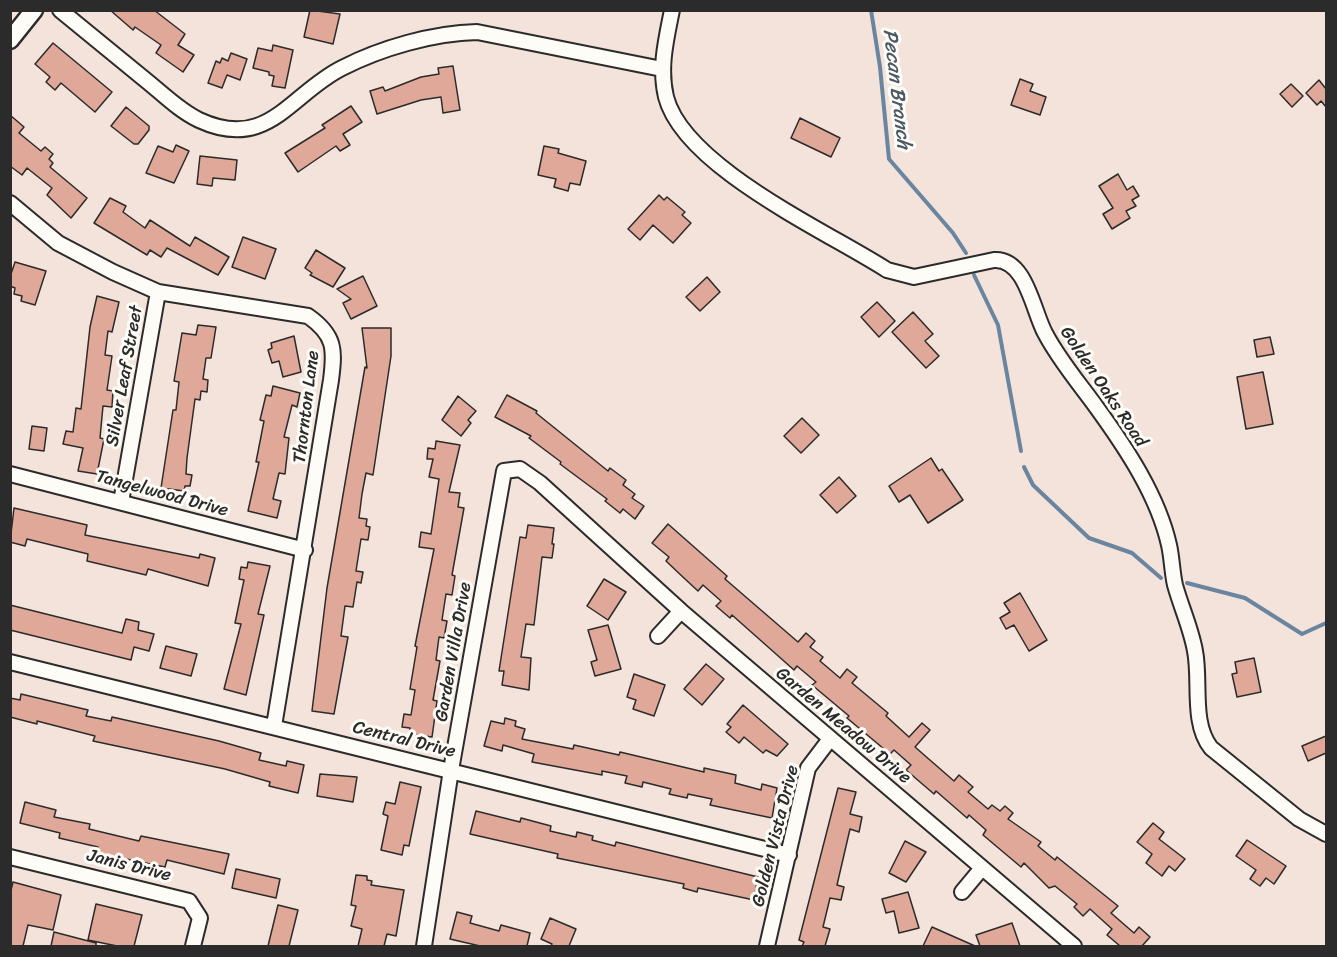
<!DOCTYPE html>
<style>
body{margin:0}
#map{position:relative;width:1337px;height:957px;overflow:hidden;background:#f4e3da;font-family:Sriracha,sans-serif}
canvas{display:block}
.frame{position:absolute;inset:0;border:12px solid #2b2b2b;pointer-events:none}
</style>
<div id="map">
<canvas width="1337" height="957"></canvas>
<div class="frame"></div>
</div>
<script>
const context = document.querySelector('canvas').getContext('2d');
context.lineJoin = 'round';
function trace(path, color, width, dash) {
  context.strokeStyle = color;
  context.lineWidth = width;
  context.lineCap = dash ? 'butt' : 'round';
  context.setLineDash(dash || []);
  context.stroke(path);
}
function fill(path, color) {
  context.fillStyle = color;
  context.fill(path, 'evenodd');
}
function drawText(font, color, halo, rows, align = 'center') {
  context.font = font + ' Sriracha,sans-serif';
  context.lineWidth = 6;
  context.setLineDash([]);
  context.textBaseline = 'middle';
  context.strokeStyle = halo;
  context.fillStyle = color;
  for (const [text, x, y, turn = 0] of rows) {
    context.save();
    context.translate(x, y);
    context.rotate((+turn || 0) * Math.PI / 180);
    context.textAlign = isNaN(turn) ? turn : align;
    if (halo) context.strokeText(text, 0, 0);
    context.fillText(text, 0, 0);
    context.restore();
  }
}
trace(new Path2D(`
 M871 10 880 67 889 159 953 233 966 253
 M974 275 998 325 1021 451
 M1024 467 1033 485 1089 538 1132 553 1161 578
 M1187 583 1245 598 1302 634 1326 623`), '#69859f', 4);
const building = new Path2D(`
 M110 10H154L185 34 178 45 194 55 183 72 156 53 161 45 135 27 133 30Z
 M310 10 340 14 333 44 304 37Z
 M53 43 112 92 95 112 61 83 55 90 46 82 50 77 35 64Z
 M273 45 293 50 285 88 272 86 274 76 269 75V72L253 68 258 48 272 51Z
 M231 53 247 59 240 80 227 75 222 88 208 83 216 61 220 63 222 58 228 61Z
 M453 66 460 110 443 113 441 97 421 100 377 114 370 91 383 87 385 91 421 77 439 74 438 68Z
 M1020 79 1033 84 1030 91 1046 97 1040 115 1011 105Z
 M1319 80 1326 89V107L1321 101 1317 105 1306 93Z
 M1291 84 1303 96 1292 107 1280 94Z
 M351 106 362 122 343 134 350 145 340 151 336 146 298 172 285 153 325 128 322 125Z
 M126 107 149 126V130L138 144H134L111 126Z
 M10 115 24 127 19 133 41 151 45 147 53 154 49 159 53 163 50 167 87 198 71 218 47 195 52 188 27 168 22 175 10 166Z
 M800 118 840 138 831 157 791 138Z
 M176 145 189 151 174 183 146 173 158 146 173 152Z
 M544 146 559 149 558 153 586 161 580 185 570 183 568 191 554 187 556 179 538 175Z
 M200 156 237 160 235 180 213 178 212 186 197 184Z
 M1118 174 1127 190 1133 186 1139 196 1132 200 1136 206 1126 211 1130 218 1112 229 1103 214 1113 208 1099 186Z
 M659 195 664 200 667 197 685 212 682 215 691 223 673 243 653 225 640 240 628 229Z
 M110 198 126 206 123 212 145 228 150 220 190 246 195 237 229 257 218 275 167 248 161 257 150 250 147 255 94 223Z
 M243 237 276 249 265 279 232 267Z
 M316 250 345 268 333 287 310 275 312 273 305 268Z
 M15 262 46 271 35 305 21 301 22 296 14 294 15 288 10 286V277Z
 M363 276 377 306 351 319 343 303 351 299 337 289Z
 M707 277 720 292 700 311 686 297Z
 M97 296 119 302 112 332 108 331 105 355 112 356 107 390 113 391 112 407 103 406 100 438 104 439 97 474 78 471 83 448 63 444 66 431 73 432 76 408 81 409 90 327Z
 M877 302 895 321 879 337 861 317Z
 M913 312 933 334 925 341 939 356 926 368 892 332Z
 M198 325 216 327 211 358H206L203 379 208 380 207 392 201 391 200 400 195 399 187 458 186 474 192 475 190 486H185L184 491 161 488 173 410H176L179 382 174 381 182 333 196 335Z
 M362 328H391V356L373 475 366 473 362 494 359 518 367 519 366 526 370 527 368 540 361 539 356 571 363 572 361 583 357 582 353 607 345 606 341 636 348 637 334 714 312 711 327 588 365 367 367 368Z
 M294 336 301 372 283 377 279 361 272 363 268 350 272 348 271 343Z
 M1270 337 1274 354 1257 357 1254 340Z
 M1263 372 1273 424 1246 429 1237 377Z
 M273 386 300 393 297 407 292 405 284 437 289 438 285 474 279 473 273 499 281 501 277 518 248 511 259 462H256L264 421 260 420 266 395 271 396Z
 M507 395 537 411 536 413 608 471 610 468 626 480 623 485 635 494 632 498 644 506 635 519 623 509 620 513 605 501 607 499 560 464 561 462 529 438 531 436 495 417Z
 M458 396 476 411 468 420 471 423 461 436 442 420Z
 M802 418 819 435 801 453 784 436Z
 M32 426 47 428 44 451 29 449Z
 M436 441 460 445 449 492 460 493 458 507 464 508 452 575 455 576 452 595 446 594 442 620 447 621 444 638 439 637 436 660 440 661 433 700 437 701 432 737 409 734 410 728 402 727 404 714 411 715 415 690 410 689 417 647 415 646 434 549 419 547 421 532 431 534 439 479 429 477 433 459H427L428 448 435 449Z
 M931 458 939 471 942 469 963 500 928 523 910 495 899 502 889 486Z
 M839 477 856 496 837 513 820 495Z
 M14 508 87 525 85 535 199 558 200 554 215 558 208 586 148 569 146 575 87 561 88 554 27 539 25 546 10 542Z
 M668 524 727 576 725 579 798 642 806 633 815 641 810 647 823 657 820 661 840 678 847 669 857 677 852 683 888 713 886 716 909 737 922 723 930 730 915 747 954 781 959 775 973 787 968 792 988 809 992 805 1000 811 1005 806 1013 813 1008 819 1041 842 1038 846 1055 860 1057 857 1118 906 1111 913 1134 933 1139 927 1150 937 1142 946H1120L1107 935 1112 929 1090 909 1083 916 1074 907 1077 904 1055 886 1049 888 1024 863 1021 867 983 835 986 830 969 815 967 818 936 791 934 794 906 770 911 765 894 750 890 754 847 718 849 716 812 685 816 682 797 666 794 670 732 615 730 618 716 606 721 601 703 585 698 591 685 579 666 561 669 557 652 543Z
 M528 525 554 528 552 544H554L552 558 542 557 534 625 526 624 521 657 531 658 529 690 502 685 504 671H499L520 537 526 538Z
 M248 562 270 566 258 614 264 615 246 695 224 689 241 624 235 623 244 580 239 579 241 567 247 568Z
 M604 579 626 592 608 620 587 606Z
 M1020 593 1047 640 1029 651 1014 625 1006 629 1000 618 1010 612 1004 603Z
 M10 605 122 633 126 619 139 622 138 630 154 634 149 651 134 647 131 660 10 630Z
 M608 625 621 669 595 676 591 662 597 660 588 630Z
 M166 646 197 654 191 676 160 668Z
 M1254 658 1261 692 1237 697 1232 674 1237 673 1235 662Z
 M706 664 724 679 702 705 684 689Z
 M634 674 665 685 654 716 633 709 636 700 627 697Z
 M21 694 88 710 86 716 111 721 112 717 219 741 261 753 259 760 286 766 287 761 304 765 298 793 269 786 270 782 225 769 93 741 95 736 37 721V724L10 717V698L20 700Z
 M743 705 788 744 777 756 766 750 763 753 744 737 739 743 726 732 731 727 727 724Z
 M505 718 516 721 515 726 525 729 522 739 573 749 574 745 619 755 620 752 704 772V768L736 775 735 783 761 790 762 784 777 788 772 818 710 805 712 799 688 794 687 798 669 794 671 789 643 782 642 787 625 783 627 776 602 771V775L532 762 534 754 503 745 502 751 484 746 491 721 504 724Z
 M1326 736V753L1308 761 1302 746Z
 M320 774 357 777 353 802 317 796Z
 M400 782 421 787 409 846 404 845 402 855 381 850 388 816 383 814 386 802 395 804Z
 M838 788 856 792 850 814 862 817 859 832 850 829 837 885 844 887 841 900 830 898 823 927 830 929 825 946H802L804 942 799 940Z
 M25 802 56 810 54 817 90 824 89 829 139 841 141 836 229 854 224 874 167 860 165 867 97 853 98 847 59 838 60 833 20 823Z
 M476 811 520 822 521 818 551 826 550 831 576 837 577 832 593 836 592 840 615 846 616 842 758 877 754 900 698 888 697 892 683 888 684 884 557 858 558 854 470 834Z
 M1153 823 1164 832 1159 839 1185 859 1175 871 1169 866 1162 876 1146 863 1152 854 1137 842Z
 M1247 840 1286 866 1274 884 1266 878 1260 886 1250 879 1256 870 1236 856Z
 M905 841 926 852 906 882 889 873Z
 M236 869 280 879 276 898 232 888Z
 M356 875 367 876V880L372 881 371 885 404 890 396 936 387 934 384 946H358L362 929 351 926 356 906 351 905Z
 M13 882 61 895 53 930 28 925 23 946H10V894Z
 M908 892 919 928 899 933 894 911 886 913 882 899Z
 M96 904 142 915 134 946H117L88 940Z
 M278 905 298 910 289 946H268Z
 M457 912 472 916 470 923 499 931 501 925 530 933 527 946H480L450 939Z
 M550 918 576 929 569 946H551L552 944 541 939Z
 M1012 923 1020 946H980L976 935Z
 M932 927 975 946H923Z
 M54 932 96 943V946H51Z`);
fill(building, '#e0a898');
trace(building, '#2b2b2b', 1.5);
const minor = new Path2D(`
 M60 10C89 34 119 58 148 82 164 95 180 111 199 120 268 152 290 94 342 68 381 48 433 33 477 32L662 69
 M672 10C666 40 659 68 666 97 684 167 828 232 887 270L914 277 994 260C1026 258 1033 311 1045 333 1059 360 1079 383 1097 408 1126 448 1158 496 1169 545 1172 558 1172 572 1175 585 1181 607 1191 628 1195 651 1201 681 1191 723 1211 748L1299 819 1326 834
 M10 203 58 243 113 272 158 292 308 316C335 335 335 349 331 380L274 726
 M10 474 305 550
 M121 502 158 292
 M658 636 681 611
 M10 662 789 855
 M10 857 189 901 200 918 193 946
 M962 892 982 868
 M424 946 451 770 504 471 520 469 540 483 681 611 1074 946
 M767 946 808 768 830 739`);
const tertiary = new Path2D(`
 M10 40 34 10`);
trace(minor, '#2b2b2b', 18);
trace(tertiary, '#2b2b2b', 21);
trace(minor, '#fdfcf7', 14);
trace(tertiary, '#fdfcf7', 16);
drawText('18px', '#2b2b2b', '#fdfcf7', [
 ["Silver Leaf Street",125,376,-80],
 ["Golden Oaks Road",1103,387,56],
 ["Thornton Lane",307,407,-83],
 ["Tangelwood Drive",162,494,15],
 ["Garden Villa Drive",454,652,-80],
 ["Garden Meadow Drive",843,726,40],
 ["Central Drive",404,740,14],
 ["Golden Vista Drive",776,836,-76],
 ["Janis Drive",129,866,14]
]);
drawText('italic 20px', '#4a5865', '#fdfcf7', [
 ["Pecan Branch",896,89,83]
]);
</script>
